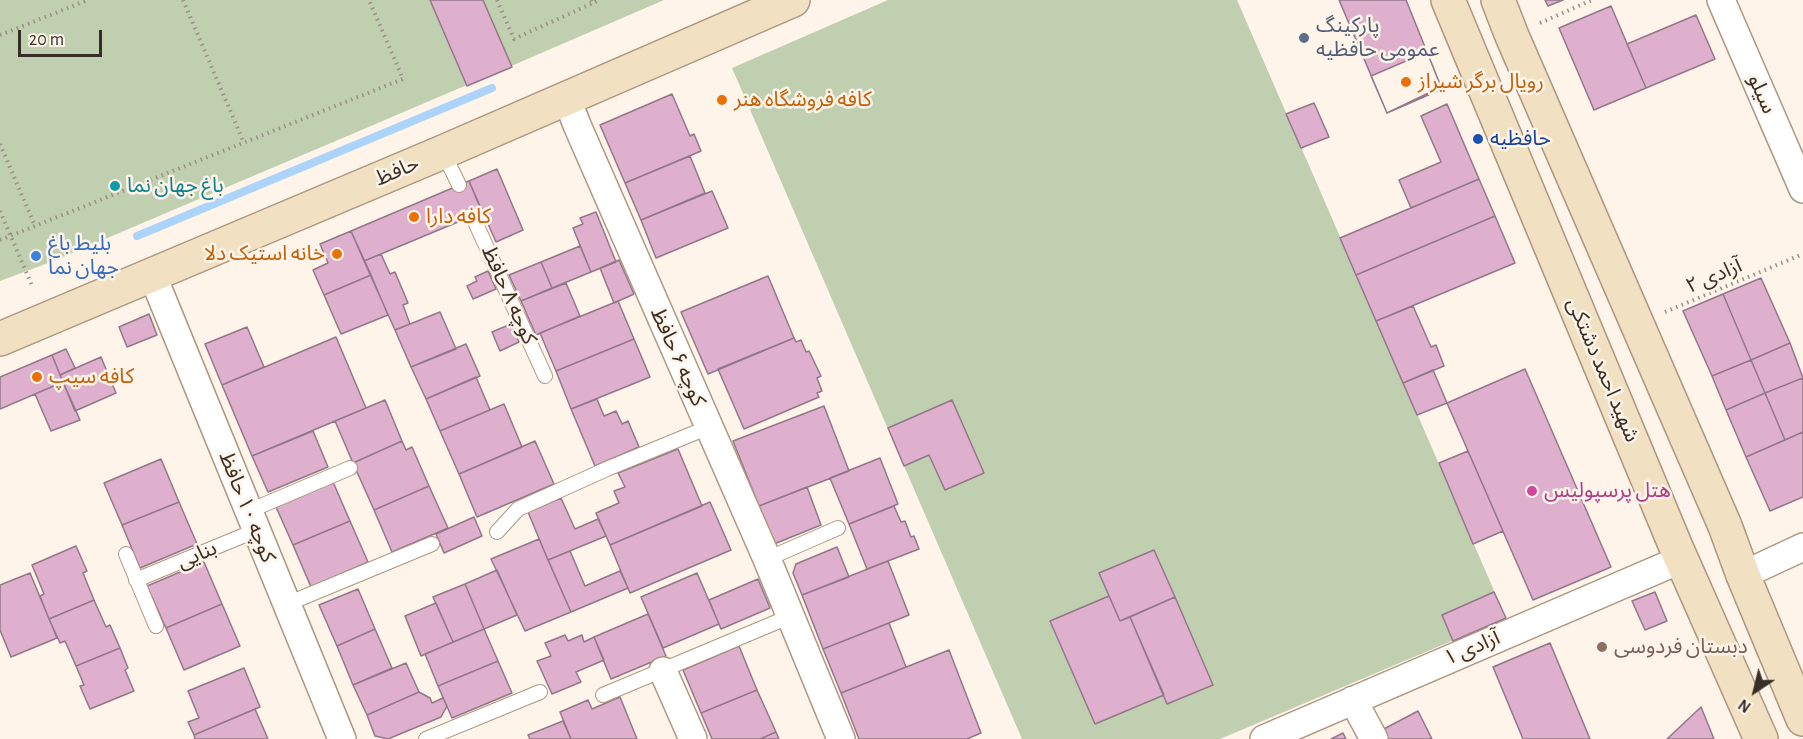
<!DOCTYPE html>
<meta charset="utf-8">
<style>
body{margin:0}
#map{position:relative;width:1803px;height:739px;overflow:hidden;background:#fef4ea;font-family:"Alegreya Sans",sans-serif}
canvas{display:block}
.north{position:absolute;left:1725px;top:661px;width:60px;height:60px;-webkit-text-stroke:4px #fef4ea;paint-order:stroke;rotate:215deg;font-size:16px;font-weight:700;line-height:24px;text-align:center;color:#382e25}
.north::after{content:'';display:block;margin:auto;width:21px;height:27px;background:#382e25;clip-path:polygon(50% 0,100% 100%,50% 72%,0 100%)}
.scale{position:absolute;left:18px;top:30px;width:84px;height:27px;box-sizing:border-box;border:3px solid #382e25;border-top:0;padding-left:8px;font-size:18px;line-height:21px;white-space:nowrap;color:#382e25;-webkit-text-stroke:4px #fef4ea;paint-order:stroke}
</style>
<div id="map">
<canvas width="1803" height="739"></canvas>
<div class="north">N</div>
<div class="scale">20 m</div>
</div>
<script>
const context = document.querySelector('canvas').getContext('2d');
context.lineJoin = 'round';
function fill(path, color) {
  context.fillStyle = color;
  context.fill(path, 'evenodd');
}
function trace(path, color, width, dash) {
  context.strokeStyle = color;
  context.lineWidth = width;
  context.lineCap = dash ? 'butt' : 'round';
  context.setLineDash(dash || []);
  context.stroke(path);
}
function drawText(font, color, halo, rows, align = 'center') {
  context.font = font + ' "Alegreya Sans","Noto Sans Arabic",sans-serif';
  context.lineWidth = 5;
  context.setLineDash([]);
  context.textBaseline = 'middle';
  context.strokeStyle = halo;
  context.fillStyle = color;
  for (const [text, x, y, turn = 0] of rows) {
    context.save();
    context.translate(x, y);
    context.rotate((+turn || 0) * Math.PI / 180);
    context.textAlign = isNaN(turn) ? turn : align;
    if (halo) context.strokeText(text, 0, 0);
    context.fillText(text, 0, 0);
    context.restore();
  }
}
fill(new Path2D(`
 M0 0H664C462 88 259 173 56 260L0 281Z
 M888 0H1237L1506 618 1220 739H1022L732 68Z`), '#c0cfb0');
trace(new Path2D(`
 M137 236 492 88`), '#acd4fb', 8);
const building = new Path2D(`
 M430 0H483L512 67 467 86Z
 M1339 0H1406L1442 89 1387 113Z
 M1545 0H1563L1548 6Z
 M1611 6 1646 88 1594 110 1559 28Z
 M1696 15 1715 59 1646 88 1627 44Z
 M1427 52 1441 87 1387 113 1371 76Z
 M672 94 690 136 694 134 701 151 625 183 600 125Z
 M1314 103 1329 137 1301 148 1286 114Z
 M1447 104 1479 179 1411 208 1399 180 1441 162 1421 116Z
 M690 156 705 193 641 220 625 183Z
 M497 169 523 230 496 242 469 181Z
 M1479 179 1495 216 1356 275 1340 238Z
 M469 181 482 212 364 261 351 231Z
 M712 191 728 228 656 258 641 220Z
 M596 212 616 262 591 272 573 228 583 224 580 218Z
 M1495 216 1515 263 1376 321 1356 275Z
 M351 231 371 275 324 295 313 270 328 263 320 244Z
 M580 246 591 272 552 288 541 262Z
 M381 254 390 274 395 272 408 303 403 305 410 324 395 330 364 261Z
 M619 260 634 294 614 303 600 268Z
 M541 262 552 288 521 301 509 275Z
 M488 271 496 289 473 299 467 286 477 281 475 277Z
 M371 275 388 315 341 334 324 295Z
 M768 276 794 338 708 374 681 312Z
 M1761 278 1790 343 1751 360 1723 294Z
 M566 283 580 316 536 335 521 301Z
 M1723 294 1751 360 1712 376 1683 311Z
 M618 301 634 339 556 371 540 333Z
 M1413 306 1431 347 1436 345 1444 366 1403 383 1376 321Z
 M440 312 456 349 411 367 395 330Z
 M149 314 157 335 127 347 119 327Z
 M511 324 519 342 500 351 492 332Z
 M247 327 264 367 222 385 205 344Z
 M336 337 366 408 252 456 222 385Z
 M794 338 796 342 801 340 806 352 809 351 821 376 817 378 822 391 817 393 819 397 744 429 718 369Z
 M634 339 650 377 571 409 556 371Z
 M1790 343 1803 378 1765 393 1751 360Z
 M466 344 480 376 426 399 411 367Z
 M66 349 75 368 60 375 52 355Z
 M52 355 63 382 0 409V377Z
 M101 357 116 393 75 411 60 375Z
 M1751 360 1765 393 1726 410 1712 376Z
 M1525 369 1611 567 1533 600 1447 403Z
 M1433 370 1447 403 1417 415 1403 383Z
 M476 377 490 410 440 431 426 399Z
 M1803 378V432L1785 440 1765 393Z
 M63 382 80 420 51 431 35 394Z
 M1765 393 1785 440 1746 457 1726 410Z
 M597 399 604 416 616 411 622 424 628 421 639 447 595 466 571 409Z
 M385 400 402 441 353 463 335 421Z
 M952 400 984 473 945 490 929 455 904 466 888 428Z
 M504 404 522 447 459 474 440 431Z
 M824 406 849 471 759 506 733 441Z
 M313 431 328 467 268 492 252 456Z
 M1803 432V497L1770 511 1746 457Z
 M402 441 406 450 412 447 429 486 374 510 353 463Z
 M535 441 554 484 477 517 459 474Z
 M678 449 702 506 610 545 596 513 619 503 614 491 625 487 618 473Z
 M1468 451 1503 531 1473 544 1439 463Z
 M880 458 898 504 849 524 830 478Z
 M161 459 179 502 122 525 104 483Z
 M333 482 350 521 293 545 276 507Z
 M429 486 448 528 392 552 374 510Z
 M807 487 821 525 774 544 759 506Z
 M561 498 575 529 598 519 606 536 548 560 528 512Z
 M179 502 197 544 140 568 122 525Z
 M710 502 731 550 630 593 610 545Z
 M894 506 901 522 905 521 911 537 914 536 919 549 867 569 849 524Z
 M474 517 482 536 444 553 436 534Z
 M350 521 368 562 311 587 293 545Z
 M539 539 571 612 525 631 491 559Z
 M76 546 87 571 83 573 94 600 49 619 40 596 44 594 32 565Z
 M837 547 849 577 802 595 793 573 796 564Z
 M1154 550 1175 597 1120 621 1099 573Z
 M570 551 585 586 620 571 628 588 571 612 548 560Z
 M888 561 909 615 823 649 802 595Z
 M204 562 222 604 166 628 147 586Z
 M497 570 517 615 484 629 465 584Z
 M30 573 57 638 11 657 0 630V585Z
 M697 573 719 624 663 648 641 597Z
 M758 579 770 608 721 629 709 600Z
 M465 584 484 629 453 642 433 597Z
 M358 589 375 629 337 646 319 605Z
 M1494 592 1506 618 1453 641 1442 615Z
 M1655 592 1667 621 1645 630 1632 601Z
 M1109 596 1120 621 1130 617 1164 695 1095 724 1050 621Z
 M1175 597 1213 685 1167 704 1130 617Z
 M94 600 106 627 110 625 120 648 76 666 65 641 60 643 49 619Z
 M436 603 453 642 421 656 405 616Z
 M222 604 240 646 184 670 166 628Z
 M648 614 666 656 611 679 594 637Z
 M889 623 906 667 841 693 823 649Z
 M375 629 392 668 353 685 337 646Z
 M484 629 498 661 438 686 425 654Z
 M565 635 568 641 582 635 584 642 594 637 604 660 576 672 581 682 552 694 537 661 551 656 545 643Z
 M1550 643 1590 739H1523L1493 667Z
 M739 646 757 690 701 713 683 670Z
 M120 648 128 668 125 670 134 691 90 709 80 686 84 685 76 666Z
 M949 650 981 733 967 739H859L841 693Z
 M498 661 512 693 452 718 438 686Z
 M406 663 419 692 367 715 353 685Z
 M244 668 260 707 194 735 188 722 199 718 188 691Z
 M757 690 776 732 760 739H712L701 713Z
 M419 692 430 698 432 703 443 698 447 706 441 717 388 739 375 736 367 715Z
 M620 697 637 739H571L560 712 588 700 592 709Z
 M1701 707 1714 739H1667Z
 M255 709 268 739H195L194 735Z
 M1418 711 1432 739H1385L1380 731Z
 M563 721 571 739H530L528 735Z
 M776 732 779 739H760Z
 M1343 733 1346 739H1331Z`);
fill(building, '#dfb0ce');
trace(building, '#937789', 1.5);
const service = new Path2D(`
 M443 152 459 185
 M472 215 545 376
 M249 511 350 468
 M497 532 518 509 609 468 709 427
 M126 554 156 626
 M767 559 838 528
 M136 580 257 530
 M287 604 432 544
 M603 695 791 616
 M426 739 540 692`);
const minor = new Path2D(`
 M1721 0 1803 189
 M567 99 577 125 767 559 841 739
 M152 274 342 739
 M1743 575 1803 547
 M663 671 693 739
 M1353 700 1374 739
 M1264 739 1682 559`);
const secondary = new Path2D(`
 M1448 0 1676 547 1761 739
 M1498 0 1512 36 1725 526 1743 575 1803 719
 M0 339 443 152 793 0`);
trace(service, '#ae9780', 16);
trace(minor, '#ae9780', 30);
trace(secondary, '#ae9780', 36);
trace(new Path2D(`
 M183 0 244 143
 M497 0 514 39 593 3
 M591 0 593 3 599 0
 M1540 23 1592 0
 M0 35 88 0
 M0 144 35 226
 M0 211 33 288
 M0 240 403 79 369 0
 M1665 312 1803 254`), '#9a9087', 4, [1.5, 4.5]);
trace(service, '#fff', 14);
trace(minor, '#fff', 27);
trace(secondary, '#f1e0c2', 33);
for (const [x, y, r, color] of [
 [1304,38,6,"#5c6f8a"],
 [1406,82,6,"#e8710a"],
 [722,100,6,"#e8710a"],
 [1478,139,6,"#1a4fb4"],
 [115,186,6,"#0f9aa8"],
 [414,217,6,"#e8710a"],
 [337,254,6,"#e8710a"],
 [36,256,6,"#3f7fe0"],
 [37,377,6,"#e8710a"],
 [1532,491,6,"#d1479c"],
 [1602,647,6,"#8d6e63"]
]) {
  const dot = new Path2D();
  dot.arc(x, y, r, 0, 2 * Math.PI);
  context.fillStyle = color;
  context.fill(dot);
  trace(dot, '#fef4ea', 2);
}
drawText('21px', '#4e5e75', '#fef4ea', [
 ["پارکینگ",1316,26],
 ["عمومی حافظیه",1316,50]
], 'left');
drawText('21px', '#c56008', '#fef4ea', [
 ["رویال برگر شیراز",1418,82],
 ["کافه فروشگاه هنر",734,100],
 ["کافه دارا",426,217],
 ["خانه استیک دلا",325,254,"right"],
 ["کافه سیپ",49,377]
], 'left');
drawText('21px', '#382e25', '#fef4ea', [
 ["سیلو",1762,94,66],
 ["حافظ",397,171,-23],
 ["۲ آزادی",1714,276,-23],
 ["کوچه ۸ حافظ",509,295,66],
 ["کوچه ۶ حافظ",678,357,66],
 ["شهید احمد دشتکی",1603,370,67],
 ["کوچه ۱۰ حافظ",247,507,68],
 ["بنایی",197,555,-23],
 ["آزادی ۱",1472,648,-23]
]);
drawText('21px', '#164399', '#fef4ea', [
 ["حافظیه",1490,139]
], 'left');
drawText('21px', '#0d838f', '#fef4ea', [
 ["باغ جهان نما",127,186]
], 'left');
drawText('21px', '#366cbe', '#fef4ea', [
 ["بلیط باغ",48,244],
 ["جهان نما",48,268]
], 'left');
drawText('21px', '#b23c85', '#fef4ea', [
 ["هتل پرسپولیس",1544,491]
], 'left');
drawText('21px', '#785e54', '#fef4ea', [
 ["دبستان فردوسی",1614,647]
], 'left');
</script>
